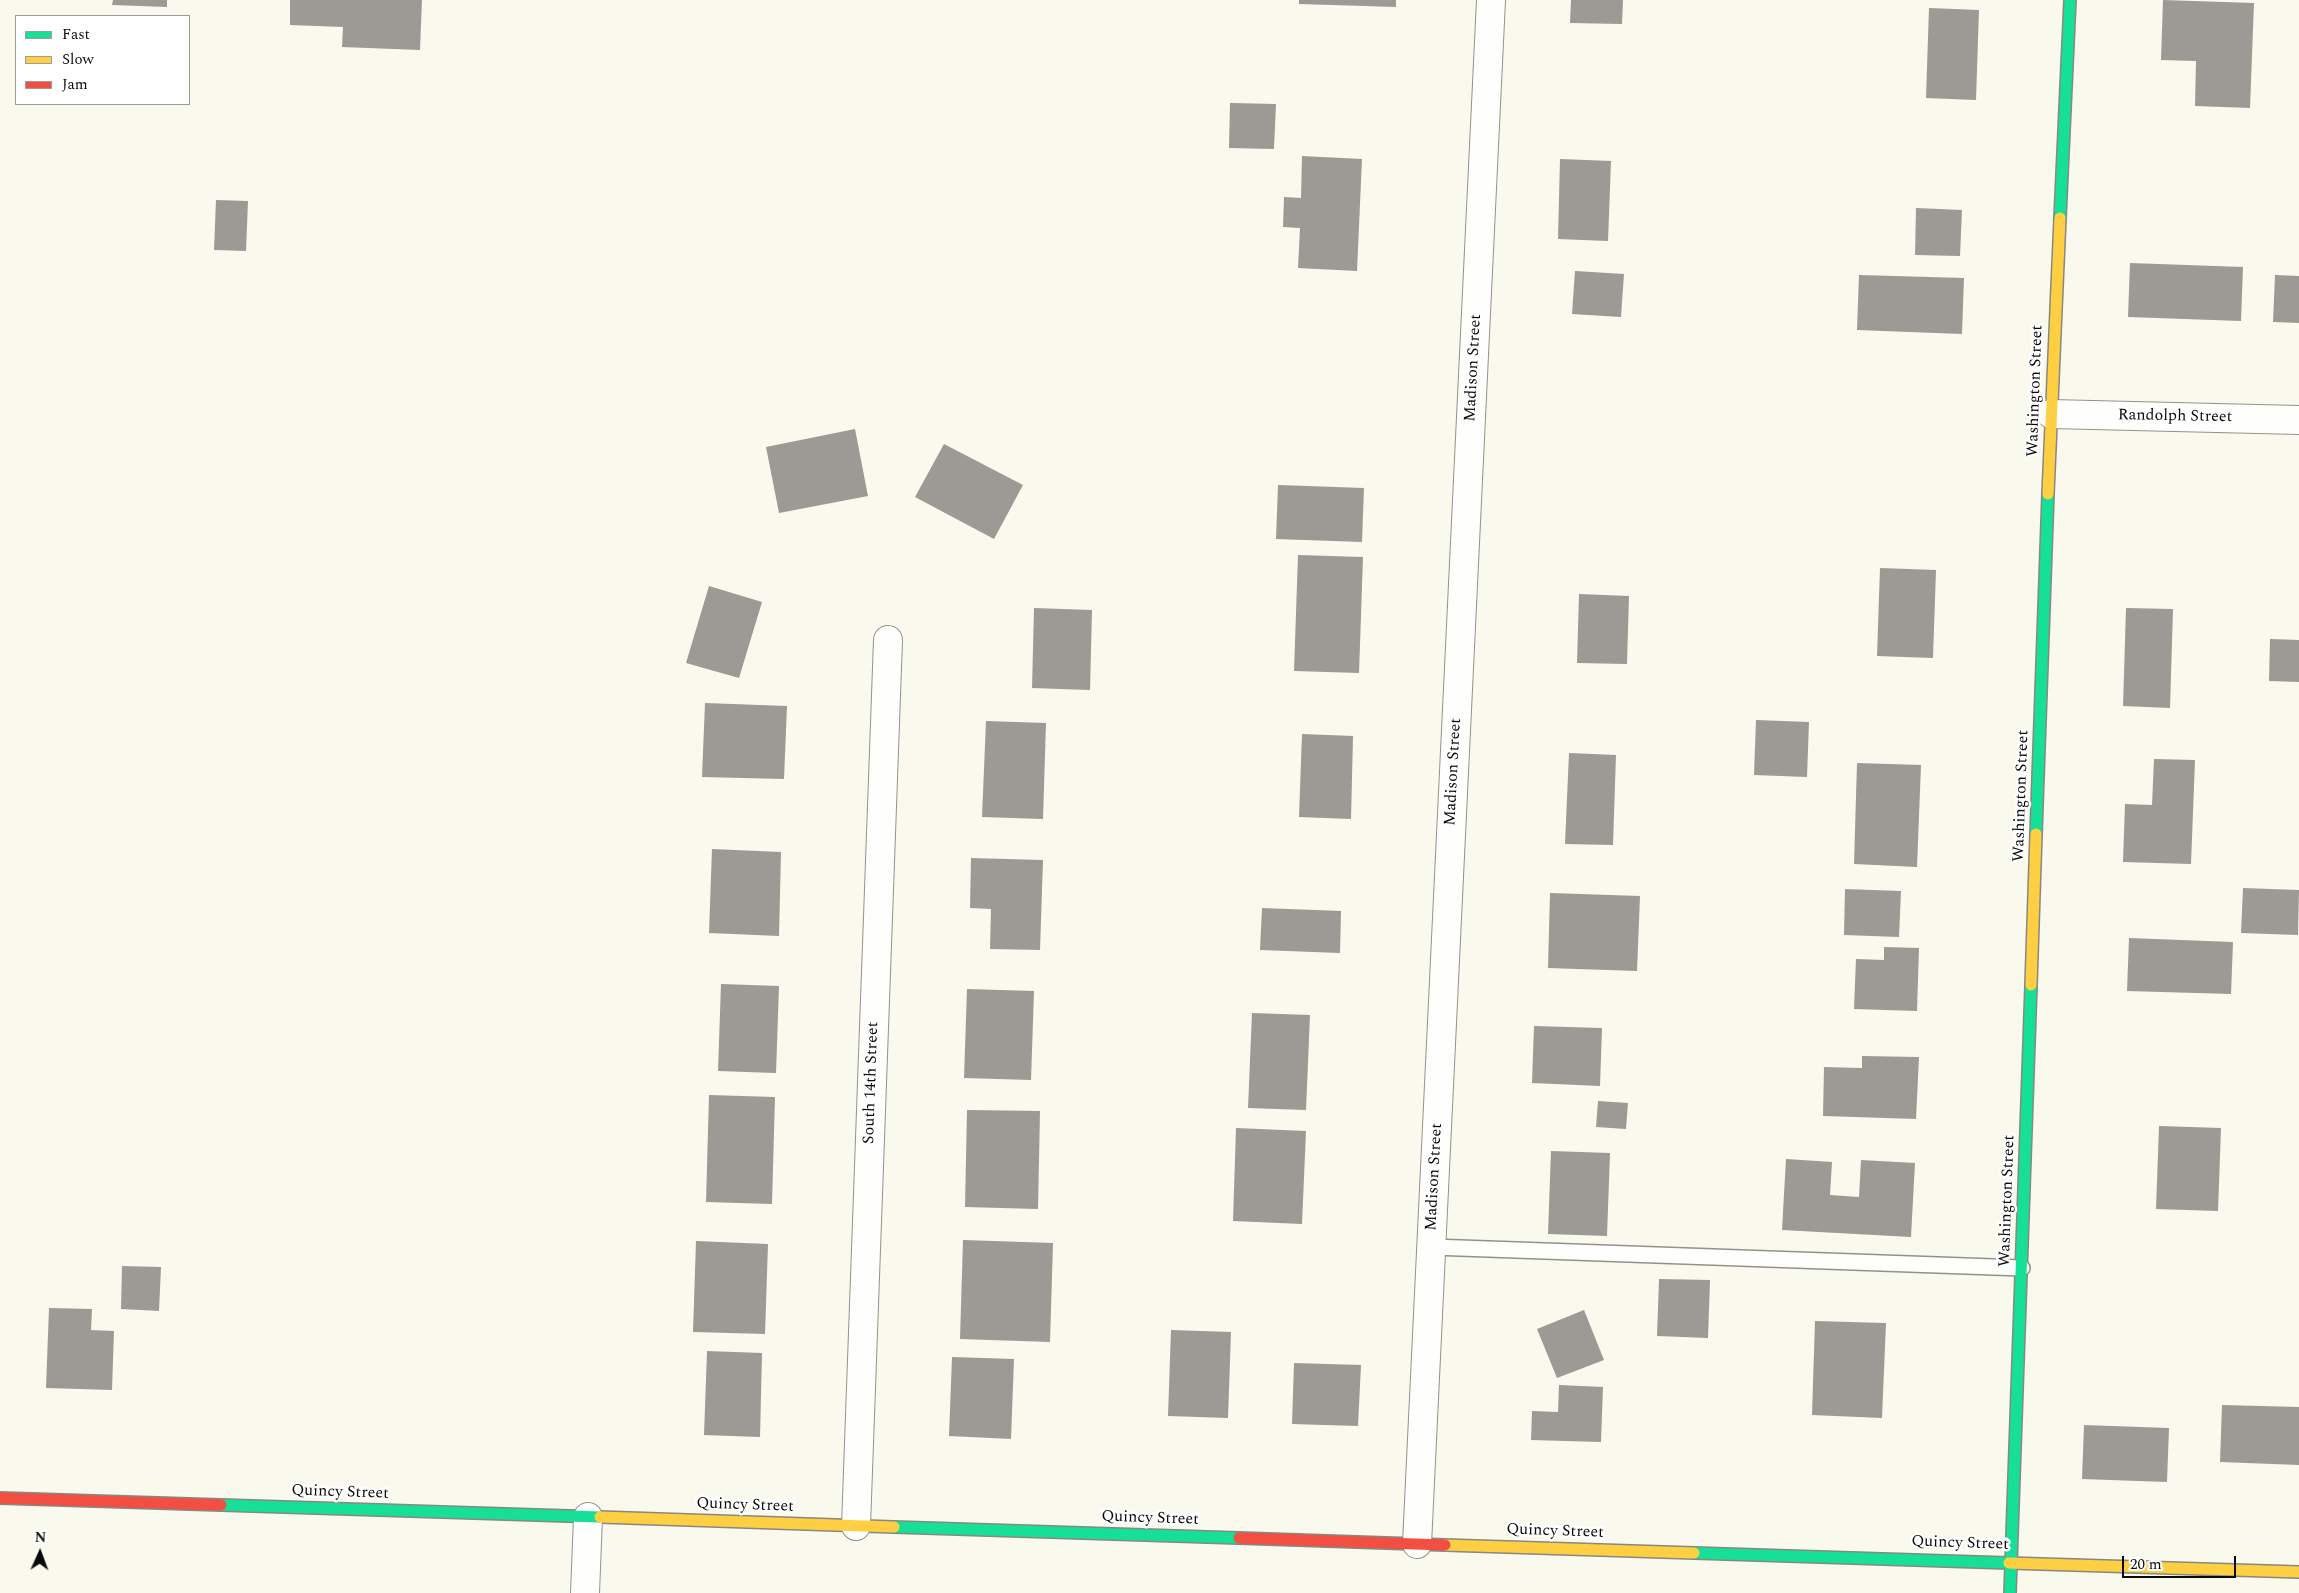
<!DOCTYPE html>
<style>
body{margin:0}
#map{position:relative;width:2299px;height:1593px;overflow:hidden;background:#f9f9ee;font-family:Spectral,serif}
canvas{display:block}
.legend{position:absolute;left:15px;top:15px;width:175px;height:90px;box-sizing:border-box;background:#fff;border:1px solid #9d9d9d;margin:0;padding:6px 9px;list-style:none;font-size:15px;color:#0a0a0a}
.legend li{display:flex;align-items:center;gap:10px;height:25px}
.legend b{width:25px;border:1px solid #9d9d9d}
.north{position:absolute;left:15px;top:1528px;width:50px;height:50px;-webkit-text-stroke:4px #fff;paint-order:stroke;rotate:2deg;font-size:14px;font-weight:700;line-height:20px;text-align:center;color:#0a0a0a}
.north::after{content:'';display:block;margin:auto;width:18px;height:22px;background:#0a0a0a;clip-path:polygon(50% 0,100% 100%,50% 72%,0 100%)}
.scale{position:absolute;left:2122px;top:1556px;width:114px;height:22px;box-sizing:border-box;border:2px solid #0a0a0a;border-top:0;padding-left:6px;font-size:15px;line-height:18px;white-space:nowrap;color:#0a0a0a;-webkit-text-stroke:4px #fff;paint-order:stroke}
</style>
<div id="map">
<canvas width="2299" height="1593"></canvas>
<ul class="legend">
<li><b style="height:6px;background:#16e098"></b>Fast</li>
<li><b style="height:6px;background:#ffcf43"></b>Slow</li>
<li><b style="height:6px;background:#f24e42"></b>Jam</li>
</ul>
<div class="north">N</div>
<div class="scale">20 m</div>
</div>
<script>
const context = document.querySelector('canvas').getContext('2d');
context.lineJoin = 'round';
function fill(path, color) {
  context.fillStyle = color;
  context.fill(path, 'evenodd');
}
function trace(path, color, width, dash) {
  context.strokeStyle = color;
  context.lineWidth = width;
  context.lineCap = dash ? 'butt' : 'round';
  context.setLineDash(dash || []);
  context.stroke(path);
}
function drawText(font, color, halo, rows, align = 'center') {
  context.font = font + ' Spectral,serif';
  context.lineWidth = 5;
  context.setLineDash([]);
  context.textBaseline = 'middle';
  context.strokeStyle = halo;
  context.fillStyle = color;
  for (const [text, x, y, turn = 0] of rows) {
    context.save();
    context.translate(x, y);
    context.rotate((+turn || 0) * Math.PI / 180);
    context.textAlign = isNaN(turn) ? turn : align;
    if (halo) context.strokeText(text, 0, 0);
    context.fillText(text, 0, 0);
    context.restore();
  }
}
fill(new Path2D(`
 M113 0H167V7L112 5Z
 M290 0H422L420 50 342 47 343 27 290 25Z
 M1299 0H1396V7L1299 4Z
 M1571 0H1623L1622 24 1570 23Z
 M2163 0 2254 3 2250 108 2195 106 2196 61 2161 60Z
 M1929 8 1979 10 1976 100 1926 98Z
 M1230 103 1276 104 1274 149 1229 148Z
 M1302 156 1362 159 1357 271 1298 268 1300 228 1283 227 1284 197 1301 198Z
 M1560 159 1611 161 1608 241 1558 239Z
 M216 200 248 201 246 251 214 250Z
 M1916 208 1962 210 1960 256 1915 255Z
 M2130 263 2243 267 2241 321 2128 317Z
 M1575 271 1624 274 1621 317 1572 314Z
 M1859 275 1964 278 1962 334 1857 330Z
 M2275 275 2299 276V323L2273 322Z
 M855 429 868 496 779 513 766 447Z
 M944 444 1023 485 994 539 915 497Z
 M1278 485 1364 488 1362 542 1276 539Z
 M1298 555 1363 557 1359 673 1294 671Z
 M1880 568 1936 570 1933 658 1877 656Z
 M709 586 762 602 739 678 686 663Z
 M1579 594 1629 596 1627 664 1577 663Z
 M1034 608 1092 610 1090 690 1032 688Z
 M2126 608 2173 609 2170 708 2123 706Z
 M2270 639 2299 640V682L2269 681Z
 M705 703 787 706 784 779 702 777Z
 M1756 720 1809 722 1807 777 1754 775Z
 M986 721 1046 723 1043 819 982 817Z
 M1302 734 1353 736 1351 819 1299 817Z
 M1569 753 1616 755 1613 845 1565 844Z
 M2154 759 2195 760 2191 864 2123 862 2125 804 2152 805Z
 M1857 763 1921 765 1917 867 1854 864Z
 M712 849 781 852 779 936 709 933Z
 M971 858 1043 860 1040 950 990 949 991 909 970 908Z
 M2243 888 2299 890 2298 935 2241 933Z
 M1845 889 1901 891 1899 937 1844 935Z
 M1550 893 1640 896 1637 971 1548 968Z
 M1262 908 1341 911 1340 953 1260 950Z
 M2129 938 2233 942 2231 994 2127 991Z
 M1884 947 1919 948 1917 1011 1854 1009 1856 959 1884 960Z
 M721 984 779 986 776 1073 718 1071Z
 M967 989 1034 991 1031 1080 964 1078Z
 M1252 1013 1310 1015 1306 1110 1248 1108Z
 M1534 1026 1602 1028 1600 1086 1532 1083Z
 M1862 1056 1919 1057 1916 1119 1823 1116 1824 1067 1862 1068Z
 M709 1095 775 1097 772 1204 706 1202Z
 M1598 1101 1628 1103 1626 1129 1596 1127Z
 M967 1110 1040 1111 1038 1209 965 1207Z
 M2159 1126 2221 1128 2218 1211 2156 1209Z
 M1236 1128 1306 1131 1302 1224 1233 1221Z
 M1551 1151 1610 1153 1607 1236 1548 1234Z
 M1786 1159 1832 1162 1830 1195 1859 1197 1861 1160 1915 1163 1911 1237 1782 1230Z
 M963 1240 1053 1243 1050 1342 960 1339Z
 M696 1241 768 1244 765 1334 693 1332Z
 M122 1266 161 1267 159 1311 121 1309Z
 M1659 1279 1710 1280 1708 1338 1657 1336Z
 M49 1308 92 1309 91 1330 114 1331 112 1390 46 1388Z
 M1584 1310 1604 1360 1557 1378 1537 1329Z
 M1815 1321 1886 1323 1882 1418 1812 1415Z
 M1171 1330 1231 1332 1228 1418 1168 1416Z
 M707 1351 762 1353 760 1437 704 1435Z
 M952 1357 1014 1359 1011 1439 949 1436Z
 M1294 1363 1361 1365 1358 1426 1292 1424Z
 M1559 1385 1603 1387 1601 1442 1531 1440 1532 1411 1558 1412Z
 M2222 1405 2299 1407V1465L2220 1462Z
 M2084 1425 2169 1428 2167 1482 2082 1479Z`), '#9b9a94');
const lane = new Path2D(`
 M1432 1247 2022 1268`);
const street = new Path2D(`
 M2051 414 2299 420
 M856 1526 888 640
 M1417 1544 1491 0
 M585 1593 588 1517`);
const fast = new Path2D(`
 M2060 218 2070 0
 M2036 834 2048 494
 M221 1505 600 1517
 M894 1527 1239 1538
 M1694 1553 2009 1563
 M2010 1593 2031 985`);
const slow = new Path2D(`
 M2048 494 2060 218
 M2031 985 2036 834
 M600 1517 894 1527
 M1445 1545 1694 1553
 M2009 1563 2299 1572`);
const jam = new Path2D(`
 M0 1498 221 1505
 M1239 1538 1445 1545`);
trace(lane, '#92928d', 18);
trace(street, '#92928d', 30);
trace(fast, '#888883', 14);
trace(slow, '#888883', 14);
trace(jam, '#888883', 14);
trace(lane, '#fefefc', 15);
trace(street, '#fefefc', 28);
trace(fast, '#16e098', 11);
trace(slow, '#ffcf43', 11);
trace(jam, '#f24e42', 11);
drawText('16px', '#0a0a0a', '#fff', [
 ["Madison Street",1474,368,-87],
 ["Washington Street",2036,391,-88],
 ["Randolph Street",2175,417,1],
 ["Madison Street",1454,772,-87],
 ["Washington Street",2022,796,-88],
 ["South 14th Street",872,1083,-88],
 ["Madison Street",1435,1177,-87],
 ["Washington Street",2008,1201,-88],
 ["Quincy Street",340,1493,2],
 ["Quincy Street",745,1506,2],
 ["Quincy Street",1150,1519,2],
 ["Quincy Street",1555,1532,2],
 ["Quincy Street",1960,1544,2]
]);
</script>
